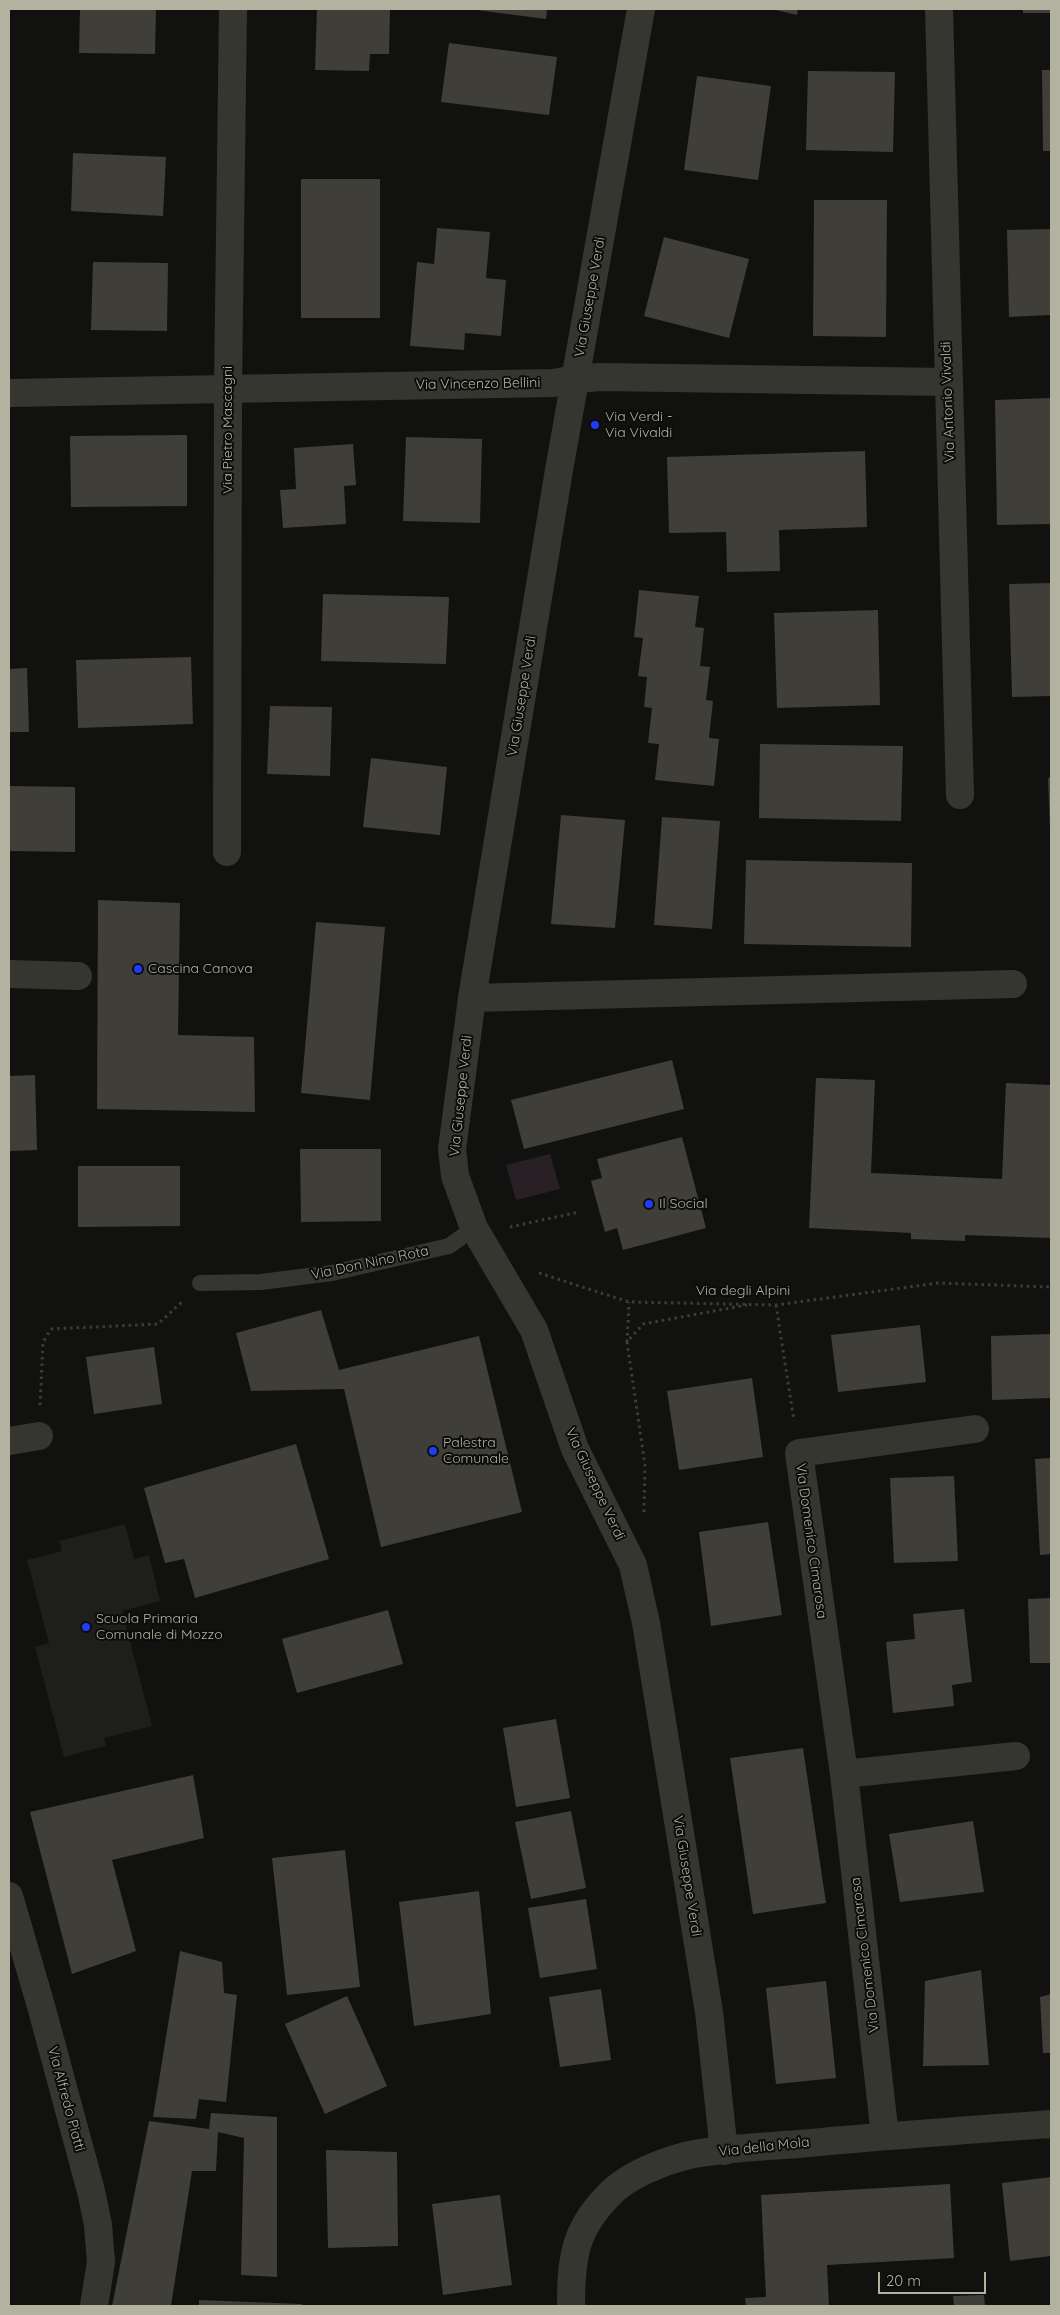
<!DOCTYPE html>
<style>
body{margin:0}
#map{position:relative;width:1060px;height:2315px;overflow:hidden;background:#111110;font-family:Quicksand,sans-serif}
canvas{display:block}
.frame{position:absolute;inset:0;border:10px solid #b3b1a0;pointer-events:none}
.scale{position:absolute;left:878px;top:2272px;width:108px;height:22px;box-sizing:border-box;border:2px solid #b3b1a0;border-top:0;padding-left:6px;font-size:15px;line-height:18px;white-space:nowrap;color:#b3b1a0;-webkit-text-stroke:4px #0c0c0b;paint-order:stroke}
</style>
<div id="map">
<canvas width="1060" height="2315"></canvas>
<div class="frame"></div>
<div class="scale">20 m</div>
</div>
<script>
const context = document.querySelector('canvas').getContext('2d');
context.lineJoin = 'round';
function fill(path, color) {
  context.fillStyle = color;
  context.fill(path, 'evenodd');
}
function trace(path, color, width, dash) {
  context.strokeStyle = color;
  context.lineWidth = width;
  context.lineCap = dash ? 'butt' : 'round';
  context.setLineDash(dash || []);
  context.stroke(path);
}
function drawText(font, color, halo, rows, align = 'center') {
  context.font = font + ' Quicksand,sans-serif';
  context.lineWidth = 4;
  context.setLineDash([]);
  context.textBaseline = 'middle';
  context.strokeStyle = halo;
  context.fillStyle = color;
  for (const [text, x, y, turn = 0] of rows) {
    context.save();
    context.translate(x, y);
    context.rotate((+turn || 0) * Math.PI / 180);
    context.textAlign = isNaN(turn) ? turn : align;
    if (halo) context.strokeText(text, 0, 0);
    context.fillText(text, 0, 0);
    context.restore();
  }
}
fill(new Path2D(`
 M125 1524 134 1559 149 1555 160 1601 122 1611 152 1726 104 1738 106 1746 64 1757 35 1647 49 1643 27 1560 62 1551 59 1541Z`), '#1e1e1c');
fill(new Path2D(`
 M550 1154 560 1189 516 1200 506 1165Z`), '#292026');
fill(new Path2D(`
 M80 9H156L155 54 79 53Z
 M317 9H390L389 54H370L369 71 315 70Z
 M469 9H547L546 19Z
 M772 9H798L797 15Z
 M1023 9H1051V13H1023Z
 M449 43 557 57 549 115 441 102Z
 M1042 70H1051V151H1043Z
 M808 71 895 72 893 152 806 150Z
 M697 76 771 86 758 180 684 170Z
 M73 153 166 157 163 216 71 211Z
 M301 179H380V318H301Z
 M814 200H887L886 337 813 336Z
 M437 228 490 232 486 278 506 280 501 336 465 333 464 350 410 346 417 262 434 264Z
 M1051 229V315L1009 317 1007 230Z
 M664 237 749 259 729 338 644 316Z
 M93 262 168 263 167 331 91 330Z
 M1051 398V524L997 525 995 400Z
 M187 435V506L71 507 70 436Z
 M406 437 482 439 480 523 403 521Z
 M353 444 356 485 344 486 346 524 283 528 280 490 296 489 294 448Z
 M865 451 867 527 779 530 780 571 727 572 726 532 669 533 667 457Z
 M1051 583V696L1012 697 1009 584Z
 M639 590 699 596 695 627 704 628 700 666 710 667 706 700 713 701 709 738 719 739 714 786 655 780 659 744 648 743 652 708 644 707 647 677 638 676 643 638 634 637Z
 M323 594 449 597 446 664 321 661Z
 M878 610 880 705 777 708 774 613Z
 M191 657 193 724 78 728 76 660Z
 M27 668 29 732H9V669Z
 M270 706 332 707 330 776 267 774Z
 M760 744 903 746 901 821 759 818Z
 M371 758 447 767 440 835 363 827Z
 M1051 775V831H1050L1048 779Z
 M9 786 75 787V852L9 851Z
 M561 815 625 820 615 928 551 924Z
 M662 817 720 821 712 929 654 925Z
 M746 860 912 863 911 947 744 944Z
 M98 900 180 903 178 1035 254 1037 255 1112 97 1109Z
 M316 922 385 927 370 1100 301 1093Z
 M672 1060 684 1109 524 1149 511 1100Z
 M35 1075 37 1150 9 1151V1076Z
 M816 1078 875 1080 871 1173 1002 1179 1006 1083 1051 1085V1238L965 1235V1241L911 1239V1233L809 1228Z
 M682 1137 706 1228 623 1250 617 1228 605 1232 591 1181 602 1178 597 1159Z
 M300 1149H381V1221L301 1222Z
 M78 1166H180V1226L78 1227Z
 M321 1310 339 1370 479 1336 522 1512 381 1547 344 1389 251 1391 236 1333Z
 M920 1325 926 1382 838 1392 831 1335Z
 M1051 1334V1398L992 1400 991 1336Z
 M154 1347 162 1404 94 1414 86 1357Z
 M752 1378 763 1457 679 1470 667 1391Z
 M296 1444 329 1559 195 1598 184 1559 165 1563 144 1488Z
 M1051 1458V1554L1040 1555 1035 1459Z
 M954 1476 958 1561 894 1563 890 1478Z
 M768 1522 782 1615 711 1626 699 1532Z
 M1051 1598V1663H1030L1028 1599Z
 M964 1609 972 1682 952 1685 954 1706 893 1713 886 1642 915 1639 913 1614Z
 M388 1610 403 1664 297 1693 282 1639Z
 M556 1719 570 1798 516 1807 503 1728Z
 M803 1748 826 1903 753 1914 730 1758Z
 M193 1775 204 1838 112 1860 136 1951 72 1974 30 1812Z
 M571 1811 586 1888 531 1899 515 1822Z
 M973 1821 984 1892 900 1902 889 1834Z
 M345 1850 360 1987 287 1995 272 1858Z
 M479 1891 491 2014 414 2026 399 1902Z
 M586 1899 597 1969 540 1978 528 1908Z
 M180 1951 222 1962 224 1993 237 1995 226 2102 199 2099 196 2119 153 2117Z
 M981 1970 989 2065 923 2066 925 1981Z
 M826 1981 836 2078 776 2084 766 1988Z
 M601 1989 611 2060 560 2067 549 1997Z
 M1051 1994V2053H1043L1040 1997Z
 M347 1996 387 2086 325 2114 285 2024Z
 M211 2113 277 2117V2277L241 2275 244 2138 218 2132 216 2171H192L171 2306H112L149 2121 209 2129Z
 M326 2150 397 2152 398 2246 328 2248Z
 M1051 2177V2256L1010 2261 1002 2183Z
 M950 2184 954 2258 827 2265 829 2306H746L745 2298 766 2297 761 2195Z
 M500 2195 512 2285 443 2295 432 2204Z
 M984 2295 985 2306H954L953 2296Z
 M199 2300 302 2304V2306H199Z`), '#3f3e39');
trace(new Path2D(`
 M510 1227 579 1212
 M539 1273 629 1302 776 1305 938 1283 1051 1287
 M776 1305 794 1421
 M627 1342 629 1302
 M40 1405 43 1342 51 1329 158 1324 182 1302
 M644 1512 645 1465 627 1342 643 1324 747 1305`), '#3d3d36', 3, [2.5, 4]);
trace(new Path2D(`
 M200 1283 261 1282 332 1273 449 1246 474 1228`), '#363630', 16);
trace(new Path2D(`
 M641 9 559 470 472 998 452 1149 455 1176 474 1228 534 1330 575 1449 633 1565 646 1623 709 2012 724 2151
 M939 9 960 795
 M9 393 553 383 576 379 600 377 948 382
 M227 852 228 387 233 9
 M9 974 78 976
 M472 998 1013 984
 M9 1441 39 1436
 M844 1774 1016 1756
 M885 2136 844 1774 799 1453 975 1429`), '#363630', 28);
trace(new Path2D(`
 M9 1896 41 2006 91 2191 98 2225 101 2262 94 2306
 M571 2306C571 2255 575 2227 614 2190 632 2174 662 2162 685 2156 721 2148 761 2147 798 2144 882 2136 967 2130 1051 2124`), '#363630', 28);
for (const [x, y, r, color] of [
 [595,425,5,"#1f3cfa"],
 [138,969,5,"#1f3cfa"],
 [649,1204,5,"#1f3cfa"],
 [433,1451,5,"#1f3cfa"],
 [86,1627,5,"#1f3cfa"]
]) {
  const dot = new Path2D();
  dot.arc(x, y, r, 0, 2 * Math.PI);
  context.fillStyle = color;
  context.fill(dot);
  trace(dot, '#0c0c0b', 2);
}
drawText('14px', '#b3b1a0', '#0c0c0b', [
 ["Via Giuseppe Verdi",590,297,-80],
 ["Via Vincenzo Bellini",478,384,-1],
 ["Via Antonio Vivaldi",948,402,-92],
 ["Via Pietro Mascagni",228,430,-90],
 ["Via Giuseppe Verdi",522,696,-81],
 ["Via Giuseppe Verdi",461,1096,-84],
 ["Via Don Nino Rota",370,1263,-12],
 ["Via degli Alpini",743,1291],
 ["Via Giuseppe Verdi",595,1484,65],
 ["Via Domenico Cimarosa",811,1541,82],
 ["Via Giuseppe Verdi",687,1876,81],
 ["Via Domenico Cimarosa",865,1955,-97],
 ["Via Alfredo Piatti",66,2099,75],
 ["Via della Mola",764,2147,-6]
]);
drawText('14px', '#b3b1a0', '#0c0c0b', [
 ["Via Verdi -",605,417],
 ["Via Vivaldi",605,433],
 ["Cascina Canova",148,969],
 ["Il Social",659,1204],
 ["Palestra",443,1443],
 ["Comunale",443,1459],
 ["Scuola Primaria",96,1619],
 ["Comunale di Mozzo",96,1635]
], 'left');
</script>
